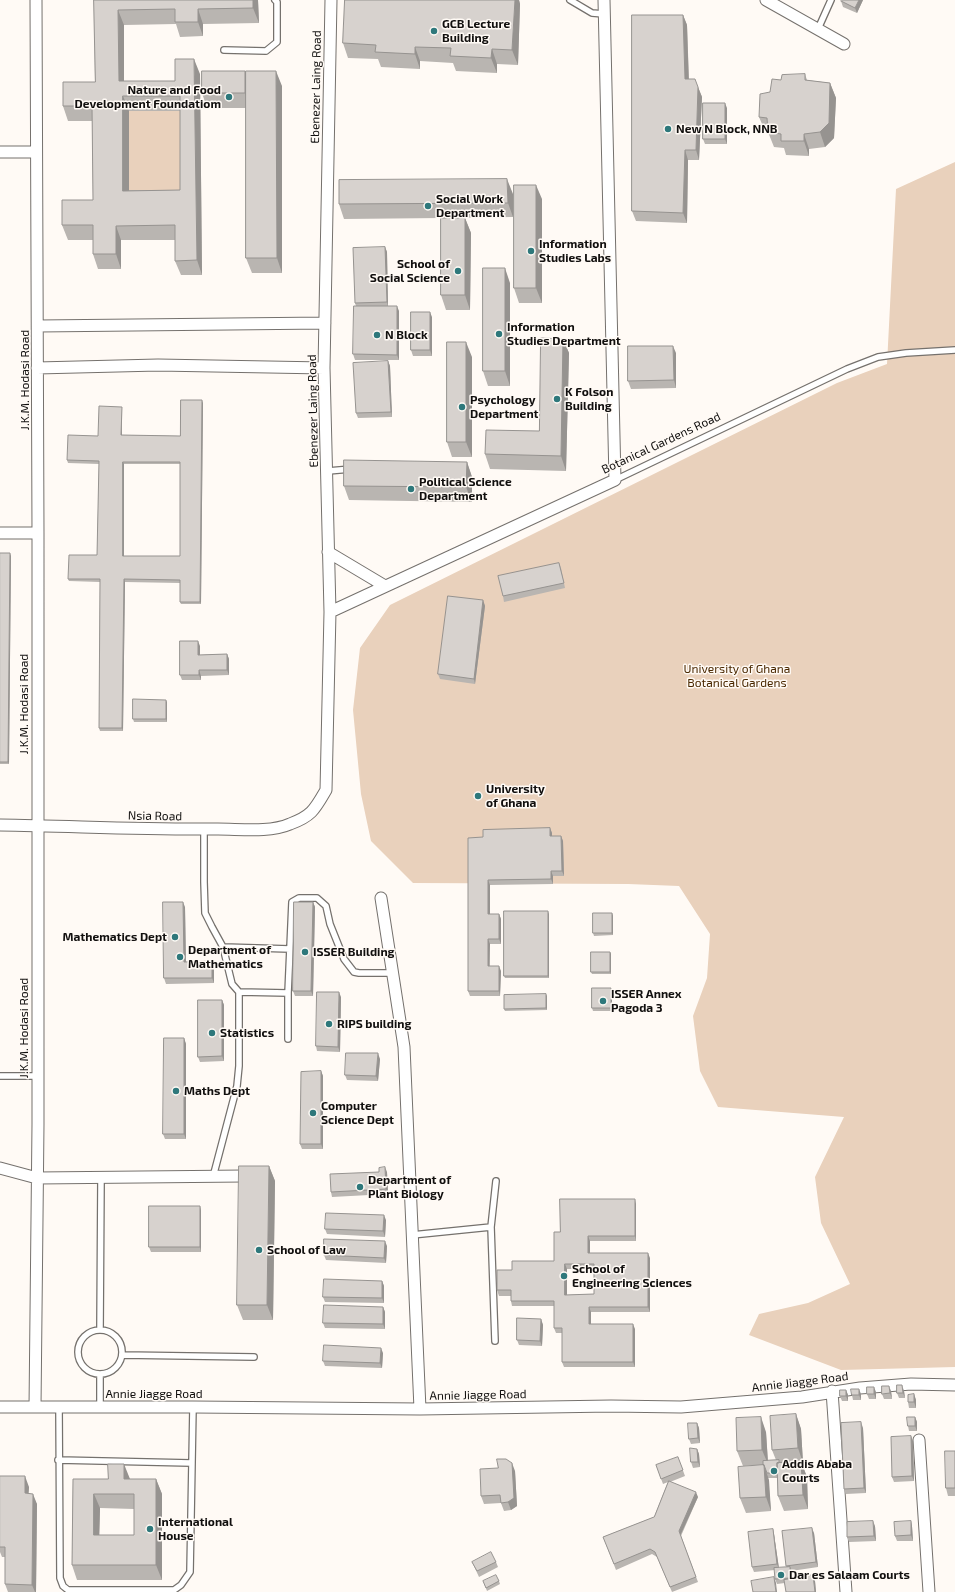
<!DOCTYPE html>
<style>
body{margin:0}
canvas{display:block;background:#fffaf5}
</style>
<canvas width="955" height="1592"></canvas>
<script>
const context = document.querySelector('canvas').getContext('2d');
context.lineJoin = 'round';
function fill(path, color) {
  context.fillStyle = color;
  context.fill(path, 'evenodd');
}
function trace(path, color, width, dash) {
  context.strokeStyle = color;
  context.lineWidth = width;
  context.lineCap = dash ? 'butt' : 'round';
  context.setLineDash(dash || []);
  context.stroke(path);
}
function drawText(font, color, halo, rows, align = 'center') {
  context.font = font + ' "Exo 2",sans-serif';
  context.lineWidth = 3;
  context.setLineDash([]);
  context.textBaseline = 'middle';
  context.strokeStyle = halo;
  context.fillStyle = color;
  for (const [text, x, y, turn = 0] of rows) {
    context.save();
    context.translate(x, y);
    context.rotate((+turn || 0) * Math.PI / 180);
    context.textAlign = isNaN(turn) ? turn : align;
    if (halo) context.strokeText(text, 0, 0);
    context.fillText(text, 0, 0);
    context.restore();
  }
}
fill(new Path2D(`
 M129 111H185L186 205H129Z
 M955 162V1367L841 1370 749 1335 759 1314 808 1303 850 1284 821 1223 815 1177 844 1117 718 1107 700 1071 693 1016 707 978 710 934 679 886 628 884 413 883 371 841 361 794 353 710 360 648 390 605 837 383 887 364 896 189Z`), '#e9d1bc');
const lane = new Path2D(`
 M570 0 592 13 604 14
 M818 29 831 0
 M224 50 266 51 277 42V2L275 0
 M328 471 351 469
 M615 480 847 369 878 357 906 353 955 350
 M204 829V882L205 913 212 927 223 947 232 984 239 992V1066L237 1086 213 1177
 M223 947 290 949
 M239 992 288 993V1039
 M288 993 292 902 299 898H317L326 906 330 924 344 959 354 972 359 973H392
 M0 1076H37
 M412 1235 491 1227
 M100 1330 101 1179
 M78 1352a22 22 0 1 1 44 0a22 22 0 1 1-44 0Z
 M495 1341 491 1227 496 1181
 M122 1355 254 1357
 M100 1374V1407
 M59 1407 60 1578 63 1586 68 1590H174L181 1585 190 1572 193 1407
 M58 1460 191 1463`);
const street = new Path2D(`
 M766 0 844 44
 M0 152H36
 M38 326 325 323
 M37 368 158 365 324 368
 M0 533H38
 M328 552 385 586
 M330 612 615 480 604 0
 M0 825C73 826 145 830 218 829 241 829 269 833 290 824 312 816 315 809 326 790L330 612 324 368 331 0
 M381 898 404 1047 420 1409
 M0 1168 37 1178 244 1176
 M832 1391 846 1592
 M0 1407H193L420 1409 611 1406 681 1407 802 1397 860 1388 911 1384 955 1385
 M35 1407 38 1124V533L36 0
 M919 1440 929 1592`);
trace(lane, '#75716d', 8);
trace(street, '#75716d', 13);
trace(lane, '#fff', 5.5);
trace(street, '#fff', 11);
fill(new Path2D(`
 M94 0H258L259 23 203 24V36L180 37 176 24 124 25V81H175L200 74 202 275H181L175 261V240H121V269H98L93 254V240H68L62 225 93 200 92 121H68L63 106 95 82ZM129 111H180V190H129Z
 M345 0H519L520 4 518 65 497 64V73L456 71 453 63 420 61V69L381 67 378 59 348 58 343 43Z
 M863 0 857 13 843 7 841 1Z
 M683 15 687 25 689 79 698 87 702 97 699 160H688L687 223 636 221 632 211Z
 M245 71 246 76 282 86V273H252L246 258V108H207L202 93Z
 M805 74 807 80 830 83 836 98 834 138 825 147 809 149V156L786 155 784 148 774 147 768 132 765 131 759 117 770 92 781 80Z
 M727 108V144H705L703 139Z
 M513 194V217L442 218H465L471 233 470 310H446L441 295V218L344 219 339 204Z
 M542 199V303H519L514 288Z
 M385 247 387 252 388 306 399 311V360H355L353 354 356 306 355 303Z
 M510 283V386H488L483 371Z
 M432 317V356H413L411 350Z
 M563 339 569 353 566 471 490 469 485 454 539 431Z
 M676 353V388L631 389 628 381Z
 M472 357V457H452L447 442Z
 M388 361 390 366 392 417 358 418 356 413Z
 M203 403 201 604H181L180 602V583L125 582 123 731H100L99 728 100 582 69 581 68 579 97 555 99 464 68 463 67 460 98 436 122 407V435L180 436ZM124 464H180V556H124Z
 M467 462 472 477V502L349 500 344 486Z
 M0 553 11 556 9 764H0Z
 M559 563 561 568 565 588 504 602 503 596Z
 M483 600 485 606 475 684 440 679 438 674Z
 M200 646V655L227 654 229 659V675L201 676V680H182L180 675Z
 M167 702V722H134L133 719Z
 M550 828 552 833V836H561L563 841 564 876H553V884L490 885V914H499L501 919V944H490V966L501 971 500 996H470L468 991 483 837Z
 M313 902 315 907 313 996H295L293 991Z
 M185 907 186 962 212 961 214 967V983L166 984 164 978Z
 M612 913 613 916V935L594 936 593 933Z
 M549 914V978H505L504 976Z
 M610 952 611 954V974H592L591 972Z
 M612 991V1011H593L592 1008Z
 M547 996V1010L505 1011 504 1009Z
 M341 997 340 1052 317 1051 316 1046Z
 M222 1000 224 1005V1061L200 1062 198 1057Z
 M184 1038 186 1044V1139H165L163 1134Z
 M380 1059 378 1081 347 1080 345 1075Z
 M321 1071 323 1076V1149H302L300 1144Z
 M269 1166 275 1181 273 1320H243L237 1305Z
 M387 1172 388 1194 332 1197 331 1192Z
 M636 1204V1241H590V1253L650 1258V1312H591V1324L635 1329V1367H564L562 1362V1333H556L554 1328V1306H512L511 1301V1296H499L497 1290 512 1270 554 1261 560 1232ZM567 1269H594V1294L567 1295Z
 M200 1206 201 1211V1252H151L149 1247Z
 M386 1220 385 1237 327 1234 325 1229Z
 M387 1246 386 1263 326 1260 324 1255Z
 M382 1281 384 1286V1303L325 1302 323 1297Z
 M383 1307 385 1312V1329L325 1328 323 1323Z
 M541 1319 543 1325 542 1346 519 1345 517 1340Z
 M383 1353 382 1368 325 1366 323 1361Z
 M846 1390 848 1395V1401H842L840 1396Z
 M891 1391 892 1399H884L882 1394Z
 M904 1391 905 1398H899L897 1393Z
 M876 1392V1399H869L867 1394Z
 M861 1394V1400H853L852 1395Z
 M914 1394 916 1400V1408H909L908 1402Z
 M796 1414 801 1429 803 1463H802L807 1477 808 1509 784 1511 778 1496 777 1478H768L771 1511 746 1513 740 1498 763 1465 743 1466 737 1451 766 1432 768 1461 776 1460 772 1450Z
 M915 1417 917 1422V1431H909L908 1426Z
 M697 1423 699 1428 700 1443 691 1444 689 1439Z
 M863 1428 866 1493 846 1494 844 1489Z
 M911 1436 913 1441 914 1481 894 1482 892 1477Z
 M697 1449 699 1454 700 1467 693 1468 691 1462Z
 M955 1451V1496H948L946 1488Z
 M678 1457 685 1476 670 1482 698 1497 681 1536 698 1582 672 1592 657 1557 652 1554 616 1570 603 1537 654 1517 668 1482 663 1484 656 1465Z
 M498 1468 515 1471 517 1506 511 1510 504 1511 501 1503 484 1504 481 1496Z
 M0 1476 29 1487 28 1494 37 1504 36 1592H8L5 1584V1557H2L0 1552Z
 M73 1479H156L162 1494V1580H77L72 1565ZM100 1508 134 1509V1535H99Z
 M911 1521 912 1526 913 1541H897L895 1536Z
 M875 1526 876 1541 849 1542 847 1537Z
 M773 1529 774 1534 779 1568 787 1567 786 1566 814 1533 818 1567 791 1571 792 1578 815 1581 816 1592H786L785 1583 777 1584 775 1579V1570L754 1572 752 1567Z
 M472 1562H496L498 1567 479 1577Z
 M483 1581H499L500 1584 487 1591Z`), '#b9b5b1');
fill(new Path2D(`
 M253 0H258L259 23 253 8Z
 M515 0H519L520 4 518 65 512 50Z
 M859 0H863L857 13 855 8Z
 M198 9 203 24V36L198 22Z
 M118 10 124 25V96L119 81Z
 M683 15 687 25 689 89 685 79Z
 M415 47 420 61V69L415 54Z
 M492 49 497 64V73L491 58Z
 M194 59 200 74 202 275 197 260Z
 M245 71 250 86V108L245 93Z
 M276 71 282 86V273L277 258Z
 M830 83 836 98 834 138 825 147 820 132Z
 M698 87 702 97 699 160 696 150Z
 M123 96 129 111V205L123 191Z
 M725 103 727 108V144L725 139Z
 M804 134 809 149V156L804 141Z
 M685 150 688 160 687 223 683 213Z
 M507 179 513 194V217L508 203Z
 M536 185 542 199V303L536 288Z
 M465 218 471 233 470 310 465 295Z
 M116 226 121 240V269L116 254Z
 M385 247 387 252 388 307 387 302Z
 M505 268 510 283V386L505 371Z
 M397 306 399 311V360L397 355Z
 M430 312 432 317V356L430 350Z
 M563 339 569 353 566 471 561 456Z
 M466 342 472 357V457L466 442Z
 M673 346 676 353V388L674 380Z
 M388 361 390 366 392 417 391 412Z
 M202 400 203 403 201 604 200 602Z
 M122 407V438L121 435Z
 M123 462 124 464V558L123 556Z
 M467 462 472 477V502L466 487Z
 M10 553 11 556 9 764 8 762Z
 M124 579 125 582 123 731 122 728Z
 M483 600 485 606 475 684 474 679Z
 M198 641 200 646V660L198 655Z
 M227 654 229 659V675L227 670Z
 M199 670 201 676V680L199 675Z
 M166 700 167 702V722L166 719Z
 M550 828 552 833V841L550 836Z
 M561 836 563 841 564 876 562 871Z
 M551 871 553 876V884L551 879Z
 M488 880 490 885V919L488 914Z
 M183 902 185 907 186 967 184 962Z
 M313 902 315 907 313 996 311 991Z
 M548 911 549 914V978L548 976Z
 M612 913 613 916V935L612 933Z
 M499 914 501 919V944L499 939Z
 M488 939 490 944 489 971 488 966Z
 M610 952 611 954V974L610 972Z
 M212 961 214 967V983L212 978Z
 M499 966 501 971 500 996 499 991Z
 M611 988 612 991V1011L611 1008Z
 M339 992 341 997 340 1052 338 1047Z
 M546 994 547 996V1010L546 1008Z
 M222 1000 224 1005V1061L222 1056Z
 M184 1038 186 1044V1139L184 1134Z
 M378 1053 380 1059 378 1081 376 1076Z
 M321 1071 323 1076V1149L321 1144Z
 M269 1166 275 1181 273 1320 267 1305Z
 M385 1167 387 1172 388 1194 386 1189Z
 M635 1199 636 1204V1241L635 1236Z
 M200 1206 201 1211V1252L200 1247Z
 M384 1215 386 1220 385 1237 383 1231Z
 M588 1236 590 1241V1258L588 1253Z
 M385 1241 387 1246 386 1263 384 1258Z
 M648 1253 650 1258V1312L648 1307Z
 M565 1264 567 1269V1300L565 1295Z
 M382 1281 384 1286V1303L382 1298Z
 M383 1307 385 1312V1329L383 1324Z
 M589 1307 591 1312V1329L589 1324Z
 M541 1319 543 1325 542 1346 540 1341Z
 M633 1324 635 1329V1367L633 1362Z
 M381 1348 383 1353 382 1368 380 1363Z
 M902 1385 904 1391 905 1398 903 1393Z
 M889 1386 891 1391 892 1399 890 1393Z
 M874 1387 876 1392V1399L874 1394Z
 M859 1389 861 1394V1400L859 1395Z
 M846 1390 848 1395V1401L846 1396Z
 M914 1394 916 1400V1408L914 1402Z
 M796 1414 801 1429 803 1463 798 1448Z
 M761 1417 766 1432 768 1464 762 1450Z
 M915 1417 917 1422V1431L915 1426Z
 M861 1422 863 1428 866 1493 864 1488Z
 M697 1423 699 1428 700 1443 698 1438Z
 M911 1436 913 1441 914 1481 912 1476Z
 M697 1449 699 1454 700 1467 698 1462Z
 M801 1462 807 1477 808 1509 803 1495Z
 M512 1463 515 1471 517 1506 511 1510 508 1502Z
 M124 1464 130 1479H124Z
 M764 1465 769 1480 771 1511 766 1497Z
 M25 1476 29 1487 28 1504 25 1493Z
 M156 1479 162 1494V1580L156 1565Z
 M696 1492 698 1497 680 1536 679 1531Z
 M33 1494 37 1504 36 1592H35L32 1585Z
 M94 1494 100 1508 99 1549 94 1535Z
 M873 1521 875 1526 876 1541 874 1536Z
 M911 1521 912 1526 913 1541 911 1535Z
 M812 1528 814 1533 818 1567 816 1562Z
 M773 1529 774 1534 779 1569 777 1564Z
 M790 1567 792 1572V1583L790 1578Z
 M813 1575 815 1581 816 1592H815Z
 M774 1577 776 1583 777 1592H776Z`), '#969390');
const building = new Path2D(`
 M94 0H253V8L198 9V22H175V9L118 10 119 81H175V59H194L197 260 175 261V225L116 226V254H93V225H62V200H93L92 106H63V82H95ZM123 96H180V190L123 191Z
 M345 0H515L512 50 492 49 491 58 450 56 451 48 415 47V54L375 52 376 45 343 43Z
 M842 0H859L855 8 841 1Z
 M632 15H683L685 79H695L698 87 696 150H685L683 213 632 211Z
 M202 71H245V93H202Z
 M246 71H276L277 258H246Z
 M805 74V80L830 83 829 123 820 132 804 134V141H781V134L768 132 767 118 759 117 760 94 770 92 772 79 781 80 782 75Z
 M703 103H725V139H703Z
 M507 179 508 203 339 204V180Z
 M514 185H536V288H514Z
 M441 218H465V295H441Z
 M385 247 387 302 355 303 353 248Z
 M483 268H505V371H483Z
 M354 306H397V355L353 354Z
 M411 312H430V350H411Z
 M541 338 563 339 561 456 485 454 486 430 539 431Z
 M447 342H466V442H447Z
 M628 346H673L674 380 628 381Z
 M388 361 391 412 356 413 353 363Z
 M181 400H202L200 602H180V580L124 579 122 728H99L100 579H68L69 555H97L99 461 67 460 68 435 98 436 99 406 122 407 121 435 180 436ZM123 462H180V556H123Z
 M344 460 467 462 466 487 344 486Z
 M0 553H10L8 762H0Z
 M559 563 564 583 503 596 498 576Z
 M448 596 483 600 474 679 438 674Z
 M180 641H198V655L227 654V670H199V675H180Z
 M133 699 166 700V719H133Z
 M550 828V836H561L562 871H551V879L488 880V914H499V939H488V966H499V991H468V838L483 837V830Z
 M163 902H183L184 962 212 961V978H164Z
 M294 902H313L311 991H293Z
 M504 911H548V976H504Z
 M593 913H612V933H593Z
 M591 952H610V972H591Z
 M592 988H611V1008H592Z
 M317 992H339L338 1047 316 1046Z
 M546 994V1008L504 1009V995Z
 M198 1000H222V1056L198 1057Z
 M164 1038H184V1134H163Z
 M346 1053H378L376 1076 345 1075Z
 M321 1071V1144H300L301 1072Z
 M239 1166H269L267 1305H237Z
 M385 1167 386 1189 331 1192 330 1174 379 1172V1168Z
 M560 1199H635V1236H588V1253H648V1307H589V1324H633V1362H562V1328H554V1301H511V1290H497V1270H512V1261H554V1232H560ZM565 1264H594V1294L565 1295Z
 M149 1206H200V1247H149Z
 M326 1213 384 1215 383 1231 325 1229Z
 M324 1239 385 1241 384 1258 324 1255Z
 M324 1279 382 1281V1298L323 1297Z
 M324 1305 383 1307V1324L323 1323Z
 M517 1318 541 1319 540 1341 517 1340Z
 M324 1345 381 1348 380 1363 323 1361Z
 M897 1385H902L903 1393H897Z
 M882 1386H889L890 1393 882 1394Z
 M867 1387H874V1394H867Z
 M851 1389H859V1395H852Z
 M840 1390H846V1396H840Z
 M914 1394V1402H908V1395Z
 M796 1414 798 1448 772 1450 770 1416Z
 M761 1417 762 1450 737 1451 736 1418Z
 M907 1417H915V1426H908Z
 M861 1422 864 1488 844 1489 841 1423Z
 M688 1423H697L698 1438 689 1439Z
 M911 1436 912 1476 892 1477 891 1437Z
 M690 1448 697 1449 698 1462H691Z
 M945 1451H955V1488H946Z
 M678 1457 683 1470 661 1479 656 1465Z
 M497 1459H506L512 1463 514 1498 508 1502 501 1503 500 1495 481 1496 480 1469 498 1468Z
 M779 1460V1463H777V1473H767L764 1465H763V1461Z
 M801 1462 803 1495 778 1496 777 1463Z
 M108 1464H124V1479H156V1565H72L73 1479H108ZM94 1494H134V1535H94Z
 M764 1465 766 1497 740 1498 738 1467Z
 M0 1476H25V1493L33 1494 32 1585 5 1584V1547H0Z
 M669 1481 696 1492 679 1531 696 1577 670 1587 655 1552 650 1549 614 1564 603 1537 654 1517Z
 M873 1521 874 1536 847 1537V1522Z
 M911 1521V1535L895 1536 894 1522Z
 M812 1528 816 1562 786 1566 782 1531Z
 M773 1529 777 1564 752 1567 748 1532Z
 M491 1552 496 1562 477 1571 472 1562Z
 M790 1567V1578L775 1579 774 1568Z
 M496 1575 499 1581 486 1588 483 1581Z
 M813 1575 815 1592H786L784 1580Z
 M774 1577 776 1592H753L751 1581Z`);
fill(building, '#d7d2ce');
trace(building, '#969390', 1);
for (const [x, y, r, color] of [
 [434,31,4,"#2e787b"],
 [229,97,4,"#2e787b"],
 [668,129,4,"#2e787b"],
 [428,206,4,"#2e787b"],
 [531,251,4,"#2e787b"],
 [458,271,4,"#2e787b"],
 [499,334,4,"#2e787b"],
 [377,335,4,"#2e787b"],
 [557,399,4,"#2e787b"],
 [462,407,4,"#2e787b"],
 [411,489,4,"#2e787b"],
 [478,796,4,"#2e787b"],
 [175,937,4,"#2e787b"],
 [305,952,4,"#2e787b"],
 [180,957,4,"#2e787b"],
 [603,1001,4,"#2e787b"],
 [329,1024,4,"#2e787b"],
 [212,1033,4,"#2e787b"],
 [176,1091,4,"#2e787b"],
 [313,1113,4,"#2e787b"],
 [360,1187,4,"#2e787b"],
 [259,1250,4,"#2e787b"],
 [564,1276,4,"#2e787b"],
 [774,1471,4,"#2e787b"],
 [150,1529,4,"#2e787b"],
 [781,1575,4,"#2e787b"]
]) {
  const dot = new Path2D();
  dot.arc(x, y, r, 0, 2 * Math.PI);
  context.fillStyle = color;
  context.fill(dot);
  trace(dot, '#fffaf5', 1.5);
}
drawText('bold 12px', '#110f0e', '#fffaf5', [
 ["GCB Lecture",442,24],
 ["Building",442,38],
 ["Nature and Food",221,90,"right"],
 ["Development Foundatiom",221,104,"right"],
 ["New N Block, NNB",676,129],
 ["Social Work",436,199],
 ["Department",436,213],
 ["Information",539,244],
 ["Studies Labs",539,258],
 ["School of",450,264,"right"],
 ["Social Science",450,278,"right"],
 ["Information",507,327],
 ["Studies Department",507,341],
 ["N Block",385,335],
 ["K Folson",565,392],
 ["Building",565,406],
 ["Psychology",470,400],
 ["Department",470,414],
 ["Political Science",419,482],
 ["Department",419,496],
 ["University",486,789],
 ["of Ghana",486,803],
 ["Mathematics Dept",167,937,"right"],
 ["Department of",188,950],
 ["Mathematics",188,964],
 ["ISSER Building",313,952],
 ["ISSER Annex",611,994],
 ["Pagoda 3",611,1008],
 ["RIPS building",337,1024],
 ["Statistics",220,1033],
 ["Maths Dept",184,1091],
 ["Computer",321,1106],
 ["Science Dept",321,1120],
 ["Department of",368,1180],
 ["Plant Biology",368,1194],
 ["School of Law",267,1250],
 ["School of",572,1269],
 ["Engineering Sciences",572,1283],
 ["Addis Ababa",782,1464],
 ["Courts",782,1478],
 ["International",158,1522],
 ["House",158,1536],
 ["Dar es Salaam Courts",789,1575]
], 'left');
drawText('12px', '#110f0e', '#fffaf5', [
 ["Ebenezer Laing Road",316,87,-89],
 ["J.K.M. Hodasi Road",25,380,-90],
 ["Ebenezer Laing Road",313,411,-91],
 ["Botanical Gardens Road",661,443,-25],
 ["J.K.M. Hodasi Road",24,704,-90],
 ["Nsia Road",155,816,1],
 ["J.K.M. Hodasi Road",24,1028,-90],
 ["Annie Jiagge Road",800,1382,-7],
 ["Annie Jiagge Road",154,1394],
 ["Annie Jiagge Road",478,1395,-1]
]);
drawText('12px', '#4a2800', '#fffaf5', [
 ["University of Ghana",737,669],
 ["Botanical Gardens",737,683]
]);
</script>
